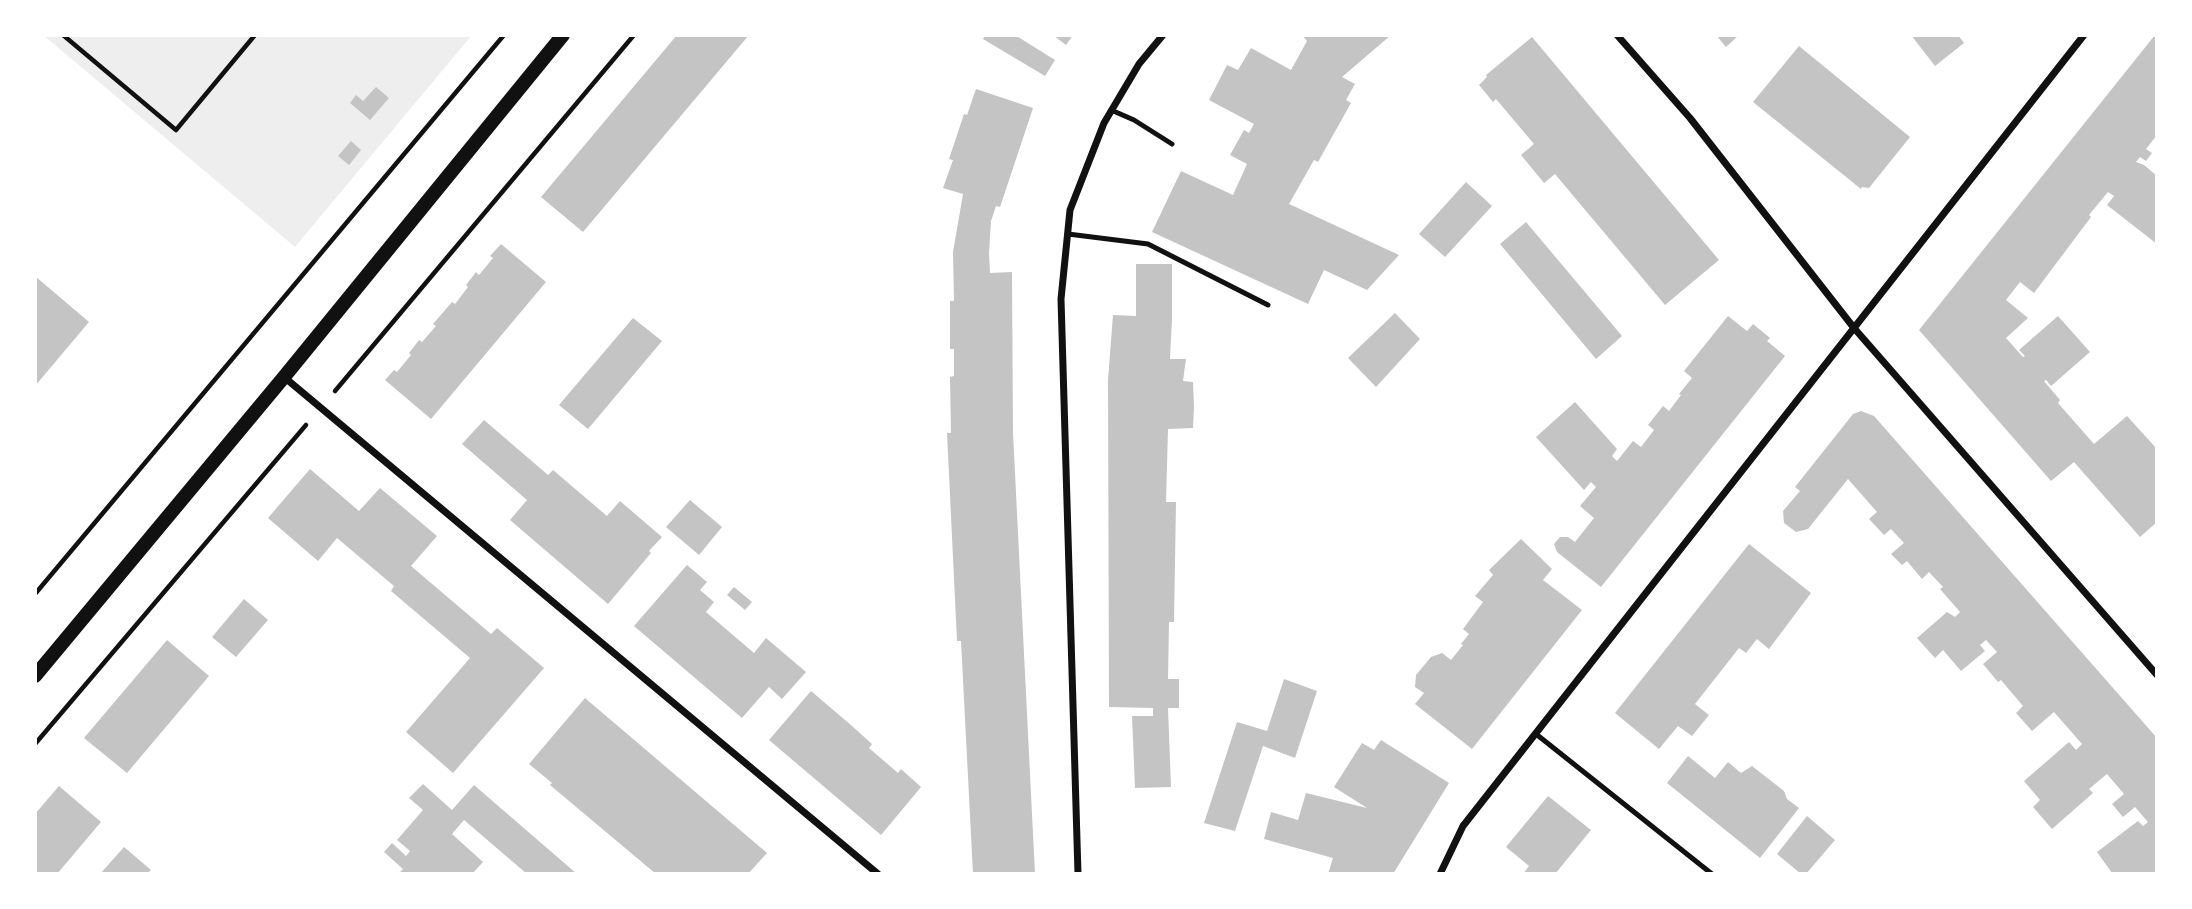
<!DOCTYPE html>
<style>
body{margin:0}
#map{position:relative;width:2192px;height:909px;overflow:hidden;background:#fff;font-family:Commissioner,sans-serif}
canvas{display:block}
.frame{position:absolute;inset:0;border:37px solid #fff;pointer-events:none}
</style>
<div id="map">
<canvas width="2192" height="909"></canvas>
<div class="frame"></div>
</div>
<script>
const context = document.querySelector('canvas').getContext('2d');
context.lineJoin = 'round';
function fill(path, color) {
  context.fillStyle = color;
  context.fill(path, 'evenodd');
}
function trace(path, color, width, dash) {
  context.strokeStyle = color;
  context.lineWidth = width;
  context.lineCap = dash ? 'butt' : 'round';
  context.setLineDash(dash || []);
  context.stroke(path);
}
fill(new Path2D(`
 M43 35H472L295 247Z`), '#eee');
fill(new Path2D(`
 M677 35H749L583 232 541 197Z
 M985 35H1015L1055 60 1045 76 983 39Z
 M1053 35H1073L1066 45Z
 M1302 35H1391L1342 77 1355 84 1346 100 1351 103 1318 162 1314 160 1289 204 1399 255 1367 290 1324 270 1308 304 1152 232 1181 171 1233 195 1247 164 1230 155 1244 130 1249 133 1254 124 1209 100 1227 65 1238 70 1251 48 1291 70 1307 41Z
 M1716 35H1739L1726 47Z
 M1911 35H1958L1964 43 1935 66Z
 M2155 35H2157V135L2146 149 2152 153 2146 161 2140 157 2136 162 2144 165 2157 176V244L2107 205 2114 196 2108 192 2089 215 2091 217 2034 293 2020 282 2006 300 2028 318 2006 338 2023 357 2025 356 2019 350 2058 316 2090 352 2051 386 2046 380 2044 381 2060 400 2058 403 2094 444 2127 416 2157 449V522L2140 537 2074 462 2051 481 1919 330Z
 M1532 37 1719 260 1665 305 1555 174 1544 183 1521 155 1534 144 1496 99 1493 102 1479 85 1487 77 1486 75Z
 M1799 46 1910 137 1869 188 1862 187 1861 189 1753 102Z
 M376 87 389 98 370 120 350 103 356 95 363 101Z
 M976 89 1033 108 1000 207 996 206 991 221 989 253 990 273 1012 272 1013 433 1035 874H973L961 641H957L947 433H951L950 377 954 376V349H950V301H954L953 252 963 194 943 188 953 160 949 159 964 114 967 115Z
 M351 141 361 150 349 165 338 156Z
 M1466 182 1492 206 1445 257 1419 234Z
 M1526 222 1622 336 1596 359 1500 244Z
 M501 244 546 282 431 419 385 380 394 370 397 372 411 355 409 353 419 340 422 342 436 326 433 324 452 302 455 304 468 287 466 285 476 272 479 275 493 258 490 256Z
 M1136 264H1172V319L1170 359H1186L1183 381 1193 382 1194 407 1193 428 1168 429 1166 502H1176L1174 622H1169L1168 679H1179V708H1168L1171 787 1135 788 1132 716H1153V708L1109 707 1108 380 1113 315 1136 316Z
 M35 276 89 322 35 386Z
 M1395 313 1420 339 1376 387 1348 358Z
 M1728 316 1747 331 1753 324 1770 338 1767 341 1785 356 1601 587 1557 552 1554 544 1560 537H1568L1575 542 1594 518 1580 506 1596 487 1591 482 1584 490 1536 437 1575 402 1617 449 1612 456 1617 461 1633 441 1641 447 1654 430 1648 425 1663 406 1669 411 1681 395 1679 394 1692 378 1684 371Z
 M633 318 662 341 588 429 559 405Z
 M1861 411 1874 416 2157 738V874L2112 873 2097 852 2138 821 2143 826 2148 822 2135 807 2123 817 2112 804 2124 794 2107 774 2089 789 2093 793 2052 829 2033 807 2040 800 2024 781 2069 742 2076 750 2082 744 2054 712 2032 731 2016 713 2023 706 2001 680 1998 682 1983 664 1997 652 1986 640 1980 645 1985 651 1961 671 1943 650 1935 658 1917 638 1947 612 1955 617 1960 612 1940 589 1943 587 1929 572 1922 579 1907 561 1902 565 1891 554 1904 543 1891 529 1884 535 1869 519 1877 512 1848 479 1808 529 1796 532 1784 523 1783 511 1800 491 1795 487 1853 414Z
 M484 420 548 475 553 470 607 516 620 501 662 537 649 551 651 553 608 604 510 520 527 500 462 444Z
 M310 469 359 511 380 488 437 536 411 566 491 634 497 628 544 668 453 773 406 732 470 658 391 591 394 586 337 538 318 561 268 518Z
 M690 500 722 527 699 555 666 527Z
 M1521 539 1552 569 1543 580 1582 610 1472 749 1415 704 1424 693 1415 687 1416 675 1431 657 1442 653 1451 660 1463 645 1461 644 1469 634 1463 629 1483 602 1475 596 1493 575 1489 570Z
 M1749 544 1811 593 1769 649 1757 639 1746 653 1739 648 1695 704 1709 715 1692 736 1678 726 1659 749 1615 713Z
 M687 565 707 582 700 590 714 602 706 612 754 653 766 638 806 672 782 699 769 687 742 718 634 626Z
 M734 587 752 602 745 610 727 595Z
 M244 599 268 620 236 657 212 637Z
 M167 640 209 676 127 773 84 738Z
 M1284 679 1317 691 1295 758 1263 746 1235 831 1204 823 1237 722 1267 731Z
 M811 691 852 726 872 744 869 748 898 773 901 769 921 787 881 835 769 740Z
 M585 698 767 853 748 874H660L657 872 656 874 550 785 552 783 529 764Z
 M1381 740 1449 783 1393 874H1328L1333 858 1264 839 1271 812 1298 820 1306 793 1367 808 1334 787 1362 743 1374 750Z
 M1688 756 1715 778 1728 762 1741 773 1752 766 1784 791 1787 799 1799 808 1760 858 1667 783Z
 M423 784 452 810 474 785 577 874H527L464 820 452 834 483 862 472 874H398L403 869 384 852 392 843 406 856 410 851 397 840 423 810 409 798Z
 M59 786 101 822 57 874H35V814Z
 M1548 796 1591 830 1555 874H1523L1529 866 1506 847Z
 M1807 816 1835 840 1806 874H1801L1777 854Z
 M124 847 151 870 147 874H100Z`), '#c4c4c4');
trace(new Path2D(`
 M63 35 176 130 255 35
 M335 391 634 35
 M35 594 504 35
 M35 744 306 425`), '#111', 4.5);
trace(new Path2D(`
 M1111 110 1134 120 1172 144
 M1068 234 1148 244 1268 305
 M1536 734 1712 874`), '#111', 5);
trace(new Path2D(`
 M1617 35 1690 118 1854 328 2157 675
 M284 377 878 874
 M1078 874 1061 299 1070 210 1104 123 1139 64 1163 35
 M1440 874 1463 826 2084 35`), '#111', 7);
trace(new Path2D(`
 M35 676 284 377 563 35`), '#111', 14);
</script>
